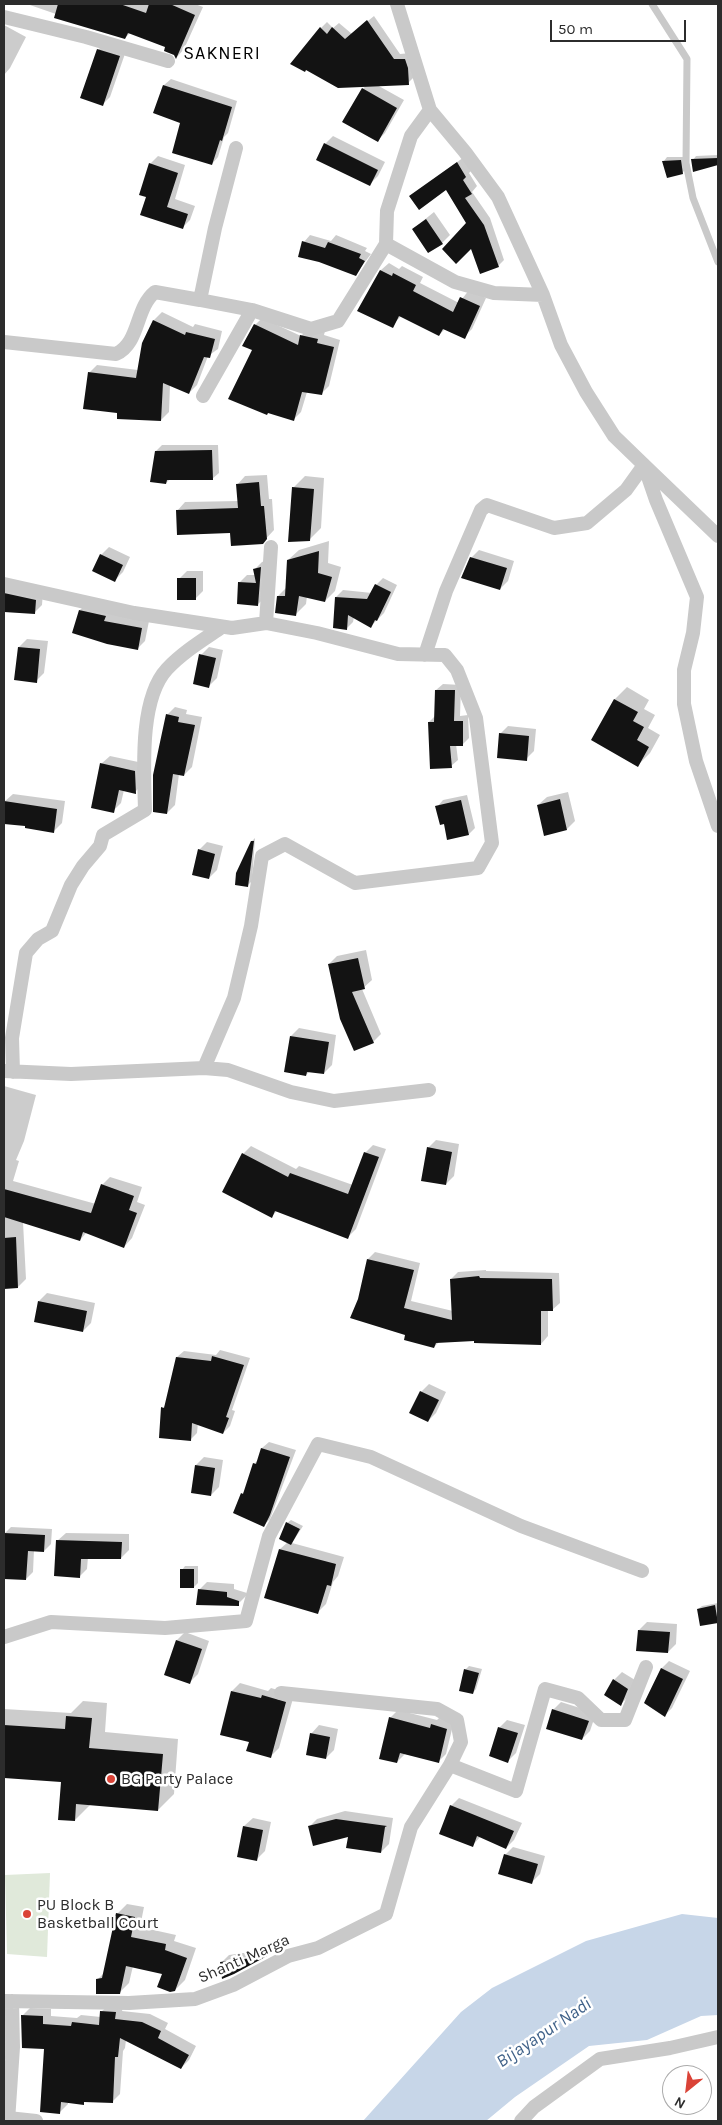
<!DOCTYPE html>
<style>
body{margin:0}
#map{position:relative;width:722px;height:2125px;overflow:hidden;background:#fff;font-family:Karla,sans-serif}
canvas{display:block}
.frame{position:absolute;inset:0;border:5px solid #2c2c2c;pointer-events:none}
.north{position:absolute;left:662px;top:2065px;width:50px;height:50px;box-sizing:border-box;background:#fff;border:1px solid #ababab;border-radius:50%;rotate:209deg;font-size:14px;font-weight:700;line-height:20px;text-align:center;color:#2c2c2c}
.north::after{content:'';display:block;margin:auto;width:18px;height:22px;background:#da4337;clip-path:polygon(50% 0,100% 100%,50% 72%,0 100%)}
.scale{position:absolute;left:550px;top:20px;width:136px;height:22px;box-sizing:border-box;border:2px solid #2c2c2c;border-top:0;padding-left:6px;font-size:15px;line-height:18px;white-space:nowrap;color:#2c2c2c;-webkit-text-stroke:4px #fff;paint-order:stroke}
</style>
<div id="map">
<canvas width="722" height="2125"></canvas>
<div class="frame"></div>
<div class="north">N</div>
<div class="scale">50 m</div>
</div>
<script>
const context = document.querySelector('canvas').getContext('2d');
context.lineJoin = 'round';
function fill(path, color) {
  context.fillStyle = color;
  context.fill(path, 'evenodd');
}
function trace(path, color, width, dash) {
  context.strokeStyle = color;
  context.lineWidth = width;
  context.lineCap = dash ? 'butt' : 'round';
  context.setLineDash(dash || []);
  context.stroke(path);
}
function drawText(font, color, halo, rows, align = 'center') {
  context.font = font + ' Karla,sans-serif';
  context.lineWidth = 5;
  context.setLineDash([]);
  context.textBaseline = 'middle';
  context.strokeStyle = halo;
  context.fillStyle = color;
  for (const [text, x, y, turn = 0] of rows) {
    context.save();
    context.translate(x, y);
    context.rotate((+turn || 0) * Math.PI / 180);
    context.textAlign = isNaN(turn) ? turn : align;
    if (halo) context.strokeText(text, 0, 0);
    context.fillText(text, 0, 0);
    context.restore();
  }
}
fill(new Path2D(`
 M50 1873 47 1957 7 1954 5 1875Z`), '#e0e9da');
fill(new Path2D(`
 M682 1914 718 1918V2015L701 2016 647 2040 589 2046 515 2097 486 2121H363L461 2012 492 1988 586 1941Z`), '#c7d6e8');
fill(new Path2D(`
 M27 4H195L203 7 184 49 177 57 167 47 131 32 125 38Z
 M374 16 400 54 411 53 414 77 408 83 377 85 404 100 385 133 377 141 363 89 366 85 321 28 327 22 333 28 339 23 352 34Z
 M4 25 26 37 10 68 4 75Z
 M106 42 127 48 110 97 102 105 98 50Z
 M171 79 237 101 228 133 224 137 218 157 212 164 182 122 164 85Z
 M333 136 385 162 378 176 370 184 325 144Z
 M718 155V164L694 170 693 160 696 156Z
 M158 156 185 165 175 199 195 206 190 220 182 228 147 197 150 164Z
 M464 157 472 170 469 173 477 186 472 192 490 218 504 260 498 266 467 223 446 188 411 196Z
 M667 157H684L686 169 682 173 664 161Z
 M434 212 450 235 442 243 413 229Z
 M310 235 331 241 336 235 367 248 365 251 371 254 355 275 304 242Z
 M389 263 399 269 402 266 423 277 420 283 459 303 469 290 486 298 472 329 464 337 446 328 439 335 401 316 392 326 359 311 381 270Z
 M162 312 193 327 195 324 222 331 218 349 208 356 197 385 189 393 170 385 169 412 161 420 119 412 89 373 97 365 138 370 154 320Z
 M262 318 301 336 308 329 325 331 324 335 340 340 329 386 321 394 307 392 301 412 294 419 254 350 255 325Z
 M162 445H218L219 473 212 479H170L166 483 156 451Z
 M267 475 269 499H272L274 530 262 543 177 511 185 502 239 501 237 485 245 476Z
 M305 476 324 478 321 528 310 539 293 488Z
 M329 541 328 563 341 567 335 591 325 601 307 596 306 604 295 615 278 596 286 588 288 560 299 550Z
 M109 547 130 557 123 572 115 580 101 555Z
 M479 550 514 561 508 581 500 589 471 558Z
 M268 560 266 597 258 604 239 583 247 575H256L254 570 262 562Z
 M187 571H203V591L195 599 179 579Z
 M383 578 397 585 384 613 371 626 354 617 353 622 346 629 336 597 343 590 372 593 376 585Z
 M4 584 43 592 42 605 34 613 4 611Z
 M88 602 149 621 145 641 137 649 80 610Z
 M27 639 48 641 44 673 36 681 19 647Z
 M209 647 223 650 217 678 209 686 201 655Z
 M443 684 461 685 460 716 468 715 469 738 463 744H456L458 760 451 766 429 722 435 716 436 690Z
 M627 687 649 700 644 709 655 715 648 728 660 735 650 753 638 765 593 740 615 699Z
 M175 707 187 710 186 714 202 717 192 767 184 775 179 774 175 805 167 813V715Z
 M508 726 536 729 534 751 526 759 500 734Z
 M110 756 143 763V784L135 792 124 790 121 803 113 811 101 764Z
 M568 792 575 821 567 829 538 805 547 797Z
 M13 794 65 801 62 823 54 831 26 825 4 823V802Z
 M467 795 475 828 469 834 448 839 445 823 437 807 443 800Z
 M255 838 252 881 248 885 252 841Z
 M207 842 223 846 217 870 209 878 199 850Z
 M366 950 372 980 362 989 381 1034 373 1042 329 964 337 956Z
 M299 1028 336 1035 332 1065 324 1073 310 1071 306 1075 291 1036Z
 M4 1086 36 1095 24 1141 16 1160 19 1161 13 1181 96 1204 102 1185 110 1177 142 1187 137 1202 145 1205 132 1238 124 1247 87 1232 80 1240 23 1222 26 1279 18 1287 4 1288Z
 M436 1140 459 1144 454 1176 446 1184 428 1148Z
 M373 1145 386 1149 356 1229 348 1237 277 1211 272 1216 243 1154 251 1146 296 1169 299 1166 353 1185 365 1153Z
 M375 1252 420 1263 411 1301 453 1311 451 1279 458 1272 486 1270V1271L559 1273 560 1303 552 1310H548V1336L541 1344 475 1340 439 1342 434 1347 406 1335 359 1299 368 1259Z
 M47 1293 95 1303 91 1323 83 1331 39 1301Z
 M220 1350 250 1358 232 1410 235 1411 230 1426 223 1433 198 1423 197 1433 190 1440 163 1408 166 1404 177 1357 184 1351 216 1355Z
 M429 1384 446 1392 436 1413 428 1421 421 1392Z
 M269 1442 296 1450 270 1519 264 1525 242 1494 246 1490 254 1464 259 1459 262 1448Z
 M204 1457 223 1460 219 1487 211 1495 196 1465Z
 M291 1520 303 1526 292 1543 344 1557 338 1576 333 1582 326 1604 318 1612 280 1549 288 1542 287 1523Z
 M11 1527 52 1529 51 1544 44 1551 34 1550 33 1572 26 1579 4 1578V1534Z
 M66 1533 129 1534V1550L121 1558 88 1557 87 1569 79 1577 57 1541Z
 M185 1566H198V1583L194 1587 182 1570Z
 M207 1582 234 1584V1589L247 1593 246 1596 238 1604 199 1590Z
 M718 1603V1622L701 1625 698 1609 702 1606Z
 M647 1622 677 1624 676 1644 668 1652 639 1630Z
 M185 1632 209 1641 198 1674 190 1682 177 1640Z
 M669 1661 690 1671 672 1708 665 1715 645 1703 662 1668Z
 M469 1666 482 1669 476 1689 473 1693 465 1670Z
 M622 1672 635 1680 629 1696 621 1704 614 1680Z
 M240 1683 268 1691 271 1688 294 1695 279 1748 271 1756 250 1741 232 1691Z
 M83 1701 107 1703 105 1732 178 1739 174 1794 158 1810 91 1804 75 1820 62 1781 4 1777V1709L71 1713Z
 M561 1702 596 1713 590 1731 582 1739 553 1710Z
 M398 1710 437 1720 440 1717 454 1721 446 1754 438 1762 405 1754 397 1762 390 1718Z
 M507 1720 525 1725 516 1753 508 1761 499 1728Z
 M319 1725 338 1729 334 1750 326 1758 311 1734Z
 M459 1798 522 1823 514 1840 506 1848 481 1836 472 1846 451 1806Z
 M345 1811 393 1818 389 1844 381 1852 350 1835 309 1827 317 1819Z
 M253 1818 271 1822 265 1851 257 1859 239 1856 244 1826Z
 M513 1847 545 1856 540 1874 532 1882 505 1855Z
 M127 1904 144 1907 140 1927 176 1935 174 1941 196 1948 185 1980 175 1990 164 1973 133 1966 129 1983 119 1993 98 1979 104 1973 117 1914Z
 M272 1949 266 1955 234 1973 221 1963 229 1955ZM261 1955 258 1958 228 1962V1960Z
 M4 2003H13V2052L5 2060 4 2085Z
 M110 2004H124L122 2011 150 2014 168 2023 165 2029 196 2046 189 2060 181 2068 126 2040 125 2048 123 2051 120 2094 112 2102 86 2101 83 2103 68 2101V2104L60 2112 46 2048 22 2016 30 2008 51 2009V2016L77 2018 81 2015 101 2017V2012Z`), '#0003');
fill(new Path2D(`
 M58 4H120L146 13 149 4H170L195 15 176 59 174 55 164 51 165 47 128 33 125 39 54 18Z
 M367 20 394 59H405L408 68 409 85 338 88 306 70 305 72 290 64 320 27 327 34 332 27 345 39Z
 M97 49 120 56 103 106 80 98Z
 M163 85 232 107 222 141 220 140 212 165 172 153 180 123 153 113Z
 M362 88 397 108 378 142 342 122Z
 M324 143 378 170 370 186 316 160Z
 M718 158V165L693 172 691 159Z
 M681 160 683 174 667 178 662 161Z
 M457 162 466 177 463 180 472 194 465 198 484 225 499 267 480 274 471 249 456 264 442 249 466 223 446 190 419 210 409 196Z
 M149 163 178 173 167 207 188 214 183 229 140 215 146 197 139 195Z
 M426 219 443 244 428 253 412 229Z
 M302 241 325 248 328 242 361 254 359 258 365 261 356 276 319 262 298 257Z
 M380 270 392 276 393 273 416 285 413 291 453 312 460 297 480 306 465 339 443 329 439 336 399 316 393 328 357 311Z
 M153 320 185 335 186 332 215 339 210 358 204 357 189 394 163 383 161 421 117 419V413L83 409 88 372 136 378 142 343Z
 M254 324 298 345 300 335 318 339 317 343 334 347 322 395 302 392 294 421 268 413 267 415 228 399 252 350 242 346Z
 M212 450 213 480H167L166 484 150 482 155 451Z
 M259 482 261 506H264L267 539 263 544 231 546 230 533 177 535 176 510 238 508 236 484Z
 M292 487 314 489 310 541 288 542Z
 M319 551 318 573 332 577 325 602 299 596 296 616 275 613 277 596H285L287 560Z
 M100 554 123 565 115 582 92 571Z
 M470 557 507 568 500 590 461 578Z
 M261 567 258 606 237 604 238 582 256 583 253 569Z
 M177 578H196V600H177Z
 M375 584 391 592 377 621 375 620 371 628 348 615 347 630 333 628 335 597 367 599Z
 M4 593 36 600 35 614 4 612Z
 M79 610 106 616 104 621 142 628 138 650 107 644 72 633Z
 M18 647 40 649 37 683 14 680Z
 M199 654 216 658 209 688 193 684Z
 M435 690H455L454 721H463V746H450L452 768 430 769 428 722H434Z
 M614 699 638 712 633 721 644 727 637 740 649 747 638 767 591 740Z
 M166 714 179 717 178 722 195 725 184 776 173 774 167 814 153 812V775Z
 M499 733 529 736 527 761 497 758Z
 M100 763 135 771 136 794 119 790 114 813 91 808Z
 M560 799 567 830 544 836 537 805Z
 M461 800 469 835 447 840 444 824 440 825 435 806Z
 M4 801 57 809 54 833 25 828V826L4 824Z
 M251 841H254L248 887 235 885 236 873Z
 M198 849 215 854 209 879 192 875Z
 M358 958 365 989 352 992 374 1043 354 1051 340 1019 328 964Z
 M290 1036 329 1042 324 1074 307 1072 306 1076 284 1072Z
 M427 1147 452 1152 446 1185 421 1181Z
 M364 1152 379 1157 348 1239 275 1211 272 1218 222 1192 242 1153 288 1177 290 1173 348 1194Z
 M101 1184 134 1196 129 1210 137 1213 124 1248 83 1232 80 1241 4 1217V1189L91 1213Z
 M16 1237 18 1288 4 1289V1238Z
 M367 1259 414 1270 404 1308 452 1320 450 1279 479 1276 480 1278 552 1279 553 1311H541V1345L474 1343V1341L436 1343 434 1348 404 1340 405 1335 350 1318 358 1299Z
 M38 1301 87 1311 83 1332 34 1322Z
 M212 1356 244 1365 226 1417 229 1418 223 1434 192 1423 191 1441 159 1438 161 1407 164 1408 176 1357 211 1361Z
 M420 1391 439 1400 428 1422 409 1413Z
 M261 1448 290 1457 270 1515 264 1527 233 1513 241 1493 243 1494 253 1463 256 1464Z
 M195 1465 215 1468 211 1496 191 1493Z
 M286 1522 300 1529 291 1545 279 1539Z
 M4 1533 45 1535 44 1552 28 1551 26 1580 4 1579Z
 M56 1540 122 1542 121 1559H81L80 1578 54 1576Z
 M279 1549 336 1564 331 1586 327 1585 318 1614 264 1598Z
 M180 1569H194V1588H180Z
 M198 1589 227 1592V1597L239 1601V1606L196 1605Z
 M715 1605 718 1623 700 1626 697 1609Z
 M638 1630 670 1632 668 1653 636 1651Z
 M176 1640 202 1649 190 1684 164 1675Z
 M661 1668 683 1679 665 1717 644 1703Z
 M464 1669 479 1673 473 1694 459 1691Z
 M613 1679 628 1689 621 1706 604 1695Z
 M231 1691 261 1698 262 1695 286 1702 271 1758 246 1751 249 1742 220 1735Z
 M552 1709 589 1721 582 1740 546 1729Z
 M66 1716 92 1718 89 1748 163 1754 158 1811 76 1804 75 1821 58 1820 61 1782 4 1778V1725L65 1729Z
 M389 1717 430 1728 431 1724 447 1729 439 1763 400 1753 397 1763 379 1759Z
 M498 1727 518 1733 508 1763 489 1756Z
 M310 1733 330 1737 326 1759 306 1755Z
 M450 1805 514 1831 506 1849 477 1836 473 1847 439 1834Z
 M336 1819 387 1826 385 1827 381 1853 346 1848 348 1837 313 1846 308 1826Z
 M243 1826 263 1830 257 1861 237 1857Z
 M504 1854 538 1864 532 1884 498 1874Z
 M116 1913 135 1917 131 1937 166 1944 165 1950 187 1958 175 1991 170 1992 157 1987 162 1974 126 1966 120 1994H96V1979L102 1978Z
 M267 1956 234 1974 222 1979 220 1962Z
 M100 2011 116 2012 115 2019 142 2022 161 2031 158 2038 189 2055 181 2069 120 2038 118 2057H115L113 2103 84 2102V2105L61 2102 60 2114 40 2112 44 2049 22 2048 21 2015 43 2016V2024L71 2026 72 2022 99 2025Z`), '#131313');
trace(new Path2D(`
 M652 4 687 59 686 163 693 198 718 262`), '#c9c9c9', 7);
trace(new Path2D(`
 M397 4 430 110 465 152 498 197 543 295 561 345 586 392 614 436 644 465 656 500 697 597 693 633 684 670V704L696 761 718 826
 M4 17 86 37 168 61
 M236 148 215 228 200 300 252 310 311 329 338 321 386 244 387 211 411 136 430 110
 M386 244 455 282 494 293 543 295
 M4 342 116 354C140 343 135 308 155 292L200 300
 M203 396 252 310
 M4 584 134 613 232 628 266 623 317 633 398 654 445 655 457 670 476 718 492 843 478 868 355 883 285 844 262 856 251 926 234 998 204 1068 71 1074 4 1071
 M266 623 271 547
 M425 655 446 591 481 510 487 505 554 528 587 523 626 490 644 465 718 536
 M204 1068 228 1070 291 1092 334 1101 429 1090
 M13 1072 12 1038 26 953 38 939 52 931 71 885 83 866 100 846 103 835 145 810C144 771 139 699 167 669 183 652 203 640 222 627
 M4 1637 51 1622 165 1628 246 1621 269 1536 318 1444 371 1457 521 1526 642 1571
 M450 1765 516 1791 545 1689 578 1698 601 1720H625L646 1667
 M4 2001 129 2003 195 1999 233 1985 288 1956 318 1948 386 1914 411 1827 450 1765 461 1742 457 1720 437 1709 281 1693
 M8 2118 36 2121
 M8 2121 13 2047 12 2001
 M521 2121 534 2107 600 2059 670 2048 718 2037`), '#c9c9c9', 14);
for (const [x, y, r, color] of [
 [111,1779,5,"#da4337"],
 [27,1914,5,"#da4337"]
]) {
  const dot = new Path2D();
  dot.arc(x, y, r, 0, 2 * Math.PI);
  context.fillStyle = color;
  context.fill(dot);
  trace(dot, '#fff', 2);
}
drawText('16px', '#2c2c2c', '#fff', [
 ["BG Party Palace",121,1779],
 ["PU Block B",37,1905],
 ["Basketball Court",37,1923]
], 'left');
drawText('16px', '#2c2c2c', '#fff', [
 ["Shanti Marga",244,1959,-24]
]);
context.letterSpacing = '1px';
drawText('18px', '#000', '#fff', [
 ["SAKNERI",222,54]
]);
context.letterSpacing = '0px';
drawText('italic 18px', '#406289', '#fff', [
 ["Bijayapur Nadi",544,2033,-34]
]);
</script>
